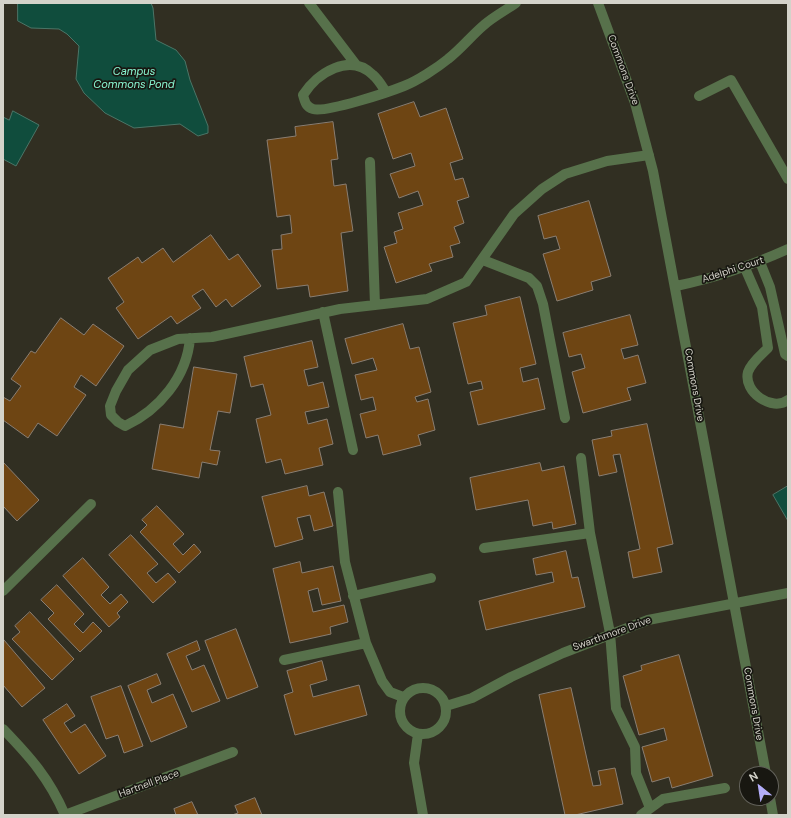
<!DOCTYPE html>
<style>
body{margin:0}
#map{position:relative;width:791px;height:818px;overflow:hidden;background:#312f22;font-family:"DM Sans",sans-serif}
canvas{display:block}
.frame{position:absolute;inset:0;border:4px solid #d4d3ca;pointer-events:none}
.north{position:absolute;left:739px;top:766px;width:40px;height:40px;box-sizing:border-box;background:#181711;border:1px solid #63625b;border-radius:50%;rotate:330deg;font-size:11px;font-weight:700;line-height:16px;text-align:center;color:#d4d3ca}
.north::after{content:'';display:block;margin:auto;width:14px;height:18px;background:#b3adf9;clip-path:polygon(50% 0,100% 100%,50% 72%,0 100%)}
</style>
<div id="map">
<canvas width="791" height="818"></canvas>
<div class="frame"></div>
<div class="north">N</div>
</div>
<script>
const context = document.querySelector('canvas').getContext('2d');
context.lineJoin = 'round';
function fill(path, color) {
  context.fillStyle = color;
  context.fill(path, 'evenodd');
}
function trace(path, color, width, dash) {
  context.strokeStyle = color;
  context.lineWidth = width;
  context.lineCap = dash ? 'butt' : 'round';
  context.setLineDash(dash || []);
  context.stroke(path);
}
function drawText(font, color, halo, rows, align = 'center') {
  context.font = font + ' "DM Sans",sans-serif';
  context.lineWidth = 3.5;
  context.setLineDash([]);
  context.textBaseline = 'middle';
  context.strokeStyle = halo;
  context.fillStyle = color;
  for (const [text, x, y, turn = 0] of rows) {
    context.save();
    context.translate(x, y);
    context.rotate((+turn || 0) * Math.PI / 180);
    context.textAlign = isNaN(turn) ? turn : align;
    if (halo) context.strokeText(text, 0, 0);
    context.fillText(text, 0, 0);
    context.restore();
  }
}
const water = new Path2D(`
 M18 3H151L153 8 156 40 176 50 185 61 190 80 208 126V133L198 136 180 124 134 128 105 113 84 93 76 79 79 46 67 34 59 29 31 28 18 21Z
 M13 111 39 125 16 166 3 159V117L9 120Z
 M788 486V521L773 495Z`);
fill(water, '#104d3d');
trace(water, '#4b7567', 1);
const building = new Path2D(`
 M414 102 420 117 446 108 463 159 450 163 455 180 463 178 469 197 457 201 464 223 454 227 460 243 450 246 453 257 429 264 432 271 396 283 384 247 397 243 394 232 403 229 398 213 423 205 418 191 399 198 390 174 415 166 411 153 393 159 378 114Z
 M333 122 338 159 331 160 334 186 346 184 353 231 341 233 348 291 310 297 308 285 277 289 272 250 282 249 281 235 292 233 290 215 277 217 267 140 296 136 295 127Z
 M589 201 611 276 591 282 593 290 557 301 543 254 560 249 556 236 544 239 538 216Z
 M211 235 229 260 238 254 261 286 232 307 226 299 216 307 203 289 192 296 201 308 177 324 171 316 138 339 116 308 124 302 108 278 138 257 142 263 163 248 173 262Z
 M520 297 536 364 520 368 523 382 538 378 545 409 478 425 470 392 483 389 481 381 468 384 453 323 487 315 485 306Z
 M630 315 638 345 621 349 624 359 638 355 646 383 627 388 631 400 583 413 572 372 585 368 581 354 569 357 563 333Z
 M61 318 84 335 93 324 124 346 96 386 81 375 74 387 86 395 57 436 38 423 28 438 3 420V397L10 401 21 386 11 379 31 351 35 353Z
 M403 324 410 349 419 347 431 392 415 397 417 402 428 399 435 430 418 435 421 445 383 455 378 435 366 438 360 414 376 410 373 397 361 400 355 375 377 370 373 358 352 364 345 339Z
 M312 341 318 367 304 370 308 386 323 382 329 407 305 412 308 424 327 419 333 444 319 448 323 465 285 474 281 459 266 463 256 419 271 415 263 384 251 387 244 357Z
 M194 367 237 374 230 413 218 411 210 450 220 451 217 465 202 462 199 478 152 469 160 424 183 428Z
 M647 424 673 544 657 548 662 572 633 578 628 552 640 549 620 454 613 455 617 472 599 476 592 440 612 436 611 431Z
 M3 462 39 500 17 521 3 506Z
 M540 463 542 471 564 466 576 524 553 529 552 522 533 526 528 500 476 510 470 478Z
 M307 486 309 496 324 492 333 526 314 531 310 515 297 518 303 539 275 547 262 497Z
 M157 506 184 534 173 544 183 555 194 544 201 552 179 573 140 532 147 525 142 520Z
 M131 535 158 564 147 573 156 583 168 573 176 582 153 603 109 555Z
 M566 551 572 578 578 577 585 607 486 630 479 601 554 582 552 572 536 575 533 559Z
 M83 558 109 587 101 595 110 604 121 594 128 602 117 613 120 617 109 627 63 576Z
 M300 562 302 573 333 566 341 601 322 605 318 588 308 591 313 612 344 605 348 622 330 627 331 634 290 643 273 569Z
 M57 585 84 614 74 624 83 633 93 622 102 631 80 652 48 619 54 613 41 600Z
 M30 612 74 659 52 680 12 639 20 632 15 626Z
 M236 629 258 687 227 699 205 641Z
 M4 640 45 688 22 707 3 685Z
 M197 641 200 650 186 656 192 670 204 665 220 701 192 712 167 654Z
 M679 655 713 776 672 788 669 777 652 782 642 747 667 740 664 728 639 735 623 676 642 670 641 666Z
 M322 661 327 680 310 685 313 697 359 685 367 715 295 735 284 695 293 692 287 671Z
 M157 674 161 684 147 690 152 703 173 694 187 727 151 742 128 686Z
 M121 686 143 746 124 753 118 735 106 739 91 697Z
 M571 688 593 786 601 785 598 771 615 768 623 804 575 815H565L539 695Z
 M67 704 75 716 64 723 71 733 85 724 106 756 79 774 43 720Z
 M255 798 262 815H232L238 813 235 806Z
 M192 802 198 815H176L174 809Z`);
fill(building, '#6e4513');
trace(building, '#8a7e72', 1);
trace(new Path2D(`
 M309 3 357 66
 M598 3 635 103 653 171 766 774
 M386 92C382 86 378 79 373 75 350 52 317 73 303 95 305 102 306 107 313 109 326 113 389 92 404 86 417 81 437 68 448 59 461 49 471 36 484 25 493 17 506 10 516 3
 M699 96 731 80 788 179
 M370 162 375 305
 M483 260 529 278 537 286 543 304 565 418
 M760 262 770 287 785 354 788 356
 M745 268 762 307 768 348C762 354 751 363 748 372 743 392 772 412 788 400
 M676 286C716 278 750 266 788 249
 M323 312 353 450
 M190 338C187 377 159 410 125 426L118 422 111 415 110 406 116 391 128 370 150 350 178 339 212 337 340 309 427 299 466 282 514 214 542 189 565 174 607 161 649 155
 M581 458 590 533 610 633 616 708 635 747 636 773 650 808
 M338 492 345 562 366 643 382 681 390 692 403 697
 M484 548 590 533
 M3 591 91 504
 M353 596 431 578
 M284 660 366 643
 M400 711a23 23 0 1 1 46 0a23 23 0 1 1-46 0Z
 M446 706 472 698 511 677 563 653 648 620 788 593
 M3 729C30 757 49 778 65 815L233 752
 M418 734 414 763 423 815
 M770 798 773 815
 M641 815 663 799 725 788`), '#57714b', 10);
drawText('10px', '#d4d3ca', '#181711', [
 ["Commons Drive",623,70,70],
 ["Adelphi Court",733,270,-18],
 ["Commons Drive",694,385,80],
 ["Swarthmore Drive",612,634,-20],
 ["Commons Drive",753,704,80],
 ["Hartnell Place",149,784,-20]
]);
drawText('italic 11px', '#88f5d1', '#181711', [
 ["Campus",134,72],
 ["Commons Pond",134,85]
]);
</script>
